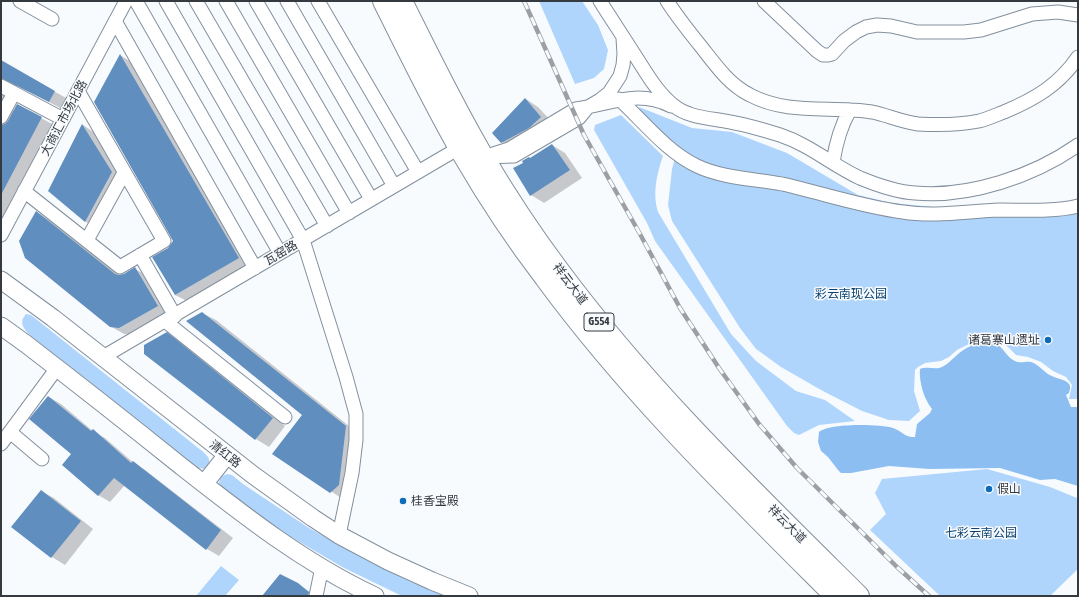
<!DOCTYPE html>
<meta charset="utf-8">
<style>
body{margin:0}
#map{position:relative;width:1079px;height:597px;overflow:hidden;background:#f8fbfe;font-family:"Asap Condensed",sans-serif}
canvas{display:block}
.frame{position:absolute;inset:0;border:2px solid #353a40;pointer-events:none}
</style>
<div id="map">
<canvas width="1079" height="597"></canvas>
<div class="frame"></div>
</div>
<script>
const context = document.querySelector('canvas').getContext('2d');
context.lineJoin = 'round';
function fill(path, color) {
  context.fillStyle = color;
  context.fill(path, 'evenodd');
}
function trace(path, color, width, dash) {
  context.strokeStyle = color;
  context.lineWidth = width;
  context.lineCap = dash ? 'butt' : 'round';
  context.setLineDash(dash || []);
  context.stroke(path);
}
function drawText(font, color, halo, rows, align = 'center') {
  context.font = font + ' "Asap Condensed","Noto Sans SC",sans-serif';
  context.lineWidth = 3;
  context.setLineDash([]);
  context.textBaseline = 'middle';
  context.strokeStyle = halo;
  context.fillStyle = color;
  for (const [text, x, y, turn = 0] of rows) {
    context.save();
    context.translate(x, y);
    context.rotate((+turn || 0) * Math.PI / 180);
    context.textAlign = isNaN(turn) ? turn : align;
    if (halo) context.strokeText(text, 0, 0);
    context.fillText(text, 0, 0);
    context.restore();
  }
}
fill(new Path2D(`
 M539 1H582L598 25 608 50 604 69 594 78 575 84Z
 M639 107 692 128 732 132 787 153 858 195 892 203 954 209 1078 201V399H1069L1072 385 1066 377 1053 371 1041 362 1028 357 1016 355 1008 347 996 339 983 337 957 350 949 357 941 361 925 363 918 367 915 370 914 391 920 411 909 421 889 420 862 411 821 390 781 367 756 349 740 328 672 221 668 205 672 169 678 147 642 116Z
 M621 115 663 156C657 173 652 194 658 212L731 334 756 361 796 391 825 400 855 421 819 425 799 435 794 433 787 426 655 241 647 223 594 130 595 125Z
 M26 314 31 315 192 443C201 451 218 459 204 469L199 468 31 336C24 329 18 323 26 314Z
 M987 469 1050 487 1077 498 1078 500V569L1050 596H940L870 530 886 514 875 493 882 479Z
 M227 474 232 475 243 484 309 528 366 560 411 582 448 596H402L344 568 279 530 222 488 219 483C220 478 221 476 227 474Z
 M221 566 239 580 225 596H196Z`), '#b0d5fc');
fill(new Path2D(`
 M985 341C1004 342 1002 354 1015 361 1021 364 1025 361 1031 362 1040 365 1044 373 1052 376 1057 379 1065 379 1069 384 1071 387 1070 389 1069 393L1066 395 1071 407H1078V486L1055 479 1040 480 1000 468 929 469 889 466 851 473H841L838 470 828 457 821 451 818 442 819 432C830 423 880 424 893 428 902 431 905 438 915 437L917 424 930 413 932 409C930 406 928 404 927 401 922 392 919 378 920 369 928 366 936 370 942 367 948 364 952 359 957 355 964 348 976 343 985 341Z`), '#8dbef1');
fill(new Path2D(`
 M120 55 133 63 251 266 189 302 175 295 174 241Z
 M1 62 68 99 62 109 19 86H10L7 98 16 104 13 110 41 118 54 125 1 225Z
 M526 99 538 107 554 124 515 150 502 142Z
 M83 125 95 133 124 180 98 229 86 222 49 191Z
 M552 145 565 153 582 178 544 203 531 195 524 163Z
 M36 212 49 220 120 276 135 269 148 276 170 314 133 335 124 334 110 326Z
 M202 313 216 320 359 434 344 500 274 453 303 414Z
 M166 334 180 341 285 426 269 447 256 439 145 353Z
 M49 397 61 404 94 432 105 438 135 464 145 470 233 538 219 556 207 549 125 485 110 502 98 495 73 454Z
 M41 491 54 498 93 529 65 565 52 557 13 527Z
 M297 584 316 596H264Z`), '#0003');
fill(new Path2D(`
 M120 54 239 258 175 295 152 257 168 248 173 241 94 102Z
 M1 60 55 91 49 102 1 78Z
 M525 98 541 117 529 128 501 143 492 133Z
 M17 104 42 117 1 195V125L5 124 8 121Z
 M82 124 112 172 85 222 48 191Z
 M552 144 570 170 530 196 513 168 523 163 522 161 529 157 530 158Z
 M36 211 115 274 119 275 124 274 135 267 158 306 119 328 110 327 25 258 19 241Z
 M202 312 346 426 339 485 330 493 272 454 302 415 186 321Z
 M167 332 273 418 255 440 144 354V345Z
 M48 396 91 431 93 429 131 463 133 461 221 530 206 550 114 478 98 496 62 465 71 454 29 419Z
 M41 490 81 521 51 558 11 527Z
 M280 574 298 583 309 592 308 596H262Z`), '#5f8ebf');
const minor = new Path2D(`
 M20 1 52 19
 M136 1 280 253
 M166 1 303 240 346 377 356 414V440L352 473 339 535
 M196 1 327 226
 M226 1 349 213
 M256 1 371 199
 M287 1 394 186
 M318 1 418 172
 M600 1C612 20 624 38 636 57 647 74 657 92 673 105 688 118 711 118 730 122 747 125 764 130 780 135 810 145 832 165 860 178 877 185 896 192 915 193 969 198 1034 176 1078 145
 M667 1C678 18 690 33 703 49 717 67 730 85 750 95 782 112 816 108 851 110 857 110 865 111 872 112 887 115 902 122 918 124 938 125 960 125 979 121 987 119 996 115 1004 112 1035 99 1059 85 1078 57
 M764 1 817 51 823 55H828L832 54 844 41 856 32 866 27 877 25 891 26 917 32H964L981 30 1032 14 1058 12 1078 15
 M115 21 255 268
 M623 38 624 54 623 65 620 76 609 93 600 100 588 107 579 118 514 156 484 157 509 149 576 109C610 104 637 89 671 106
 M1 86 63 119
 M619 99C644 122 666 151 697 166 722 178 755 179 782 184 822 193 863 207 903 212 935 217 968 211 1000 210 1025 210 1053 212 1078 206
 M1 117 14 93
 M833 162C836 143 840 127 850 110
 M24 191 120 267 164 241 78 91
 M1 235 126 1
 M87 240 124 173
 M140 255 175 316
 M165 321 285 417
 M103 357 459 148
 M10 432 42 459
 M1 444 57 368
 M316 596 322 567`);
const major = new Path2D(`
 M1 280 53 318 253 475 313 518 339 535 388 561 432 581 469 596
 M1 326 26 344C78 384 130 425 181 466 242 514 304 563 375 596
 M204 484 227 455`);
const highway = new Path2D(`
 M383 1C409 53 434 105 463 155 488 198 515 239 545 278 630 394 734 495 835 596
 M402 1C428 53 453 105 483 156 506 195 531 233 558 269 646 388 754 492 859 596`);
trace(minor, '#83909d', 15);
trace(major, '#83909d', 19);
trace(highway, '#83909d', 22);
trace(minor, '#fff', 13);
trace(major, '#fff', 17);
trace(highway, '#fff', 20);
const rail = new Path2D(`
 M524 1 584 135 640 234 680 308 719 368 759 424 797 468 897 567 929 596`);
trace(rail, '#9ca0a4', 4.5);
trace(rail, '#f8fbfe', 3, [9]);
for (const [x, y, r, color] of [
 [1048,340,4,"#0d6cb8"],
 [989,489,4,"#0d6cb8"],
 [403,501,4,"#0d6cb8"]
]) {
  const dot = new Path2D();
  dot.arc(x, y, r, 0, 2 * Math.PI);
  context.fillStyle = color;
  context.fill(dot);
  trace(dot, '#f8fbfe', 1.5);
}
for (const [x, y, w] of [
 [599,322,30]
]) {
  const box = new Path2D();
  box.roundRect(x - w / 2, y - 9, w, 18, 3);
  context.fillStyle = '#f8fbfe';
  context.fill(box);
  trace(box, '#353a40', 1);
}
drawText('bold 11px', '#353a40', null, [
 ["G554",599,322]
]);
drawText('12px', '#353a40', '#f8fbfe', [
 ["大商汇市场北路",64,118,-62],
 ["瓦窑路",281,253,-31],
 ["祥云大道",570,284,53],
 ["清红路",225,454,38],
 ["祥云大道",787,524,45]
]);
drawText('12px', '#0c4170', '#f8fbfe', [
 ["彩云南现公园",851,294],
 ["七彩云南公园",981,533]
]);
drawText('12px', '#353a40', '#f8fbfe', [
 ["诸葛寨山遗址",1040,340,"right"],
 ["假山",997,489],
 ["桂香宝殿",411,501]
], 'left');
</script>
